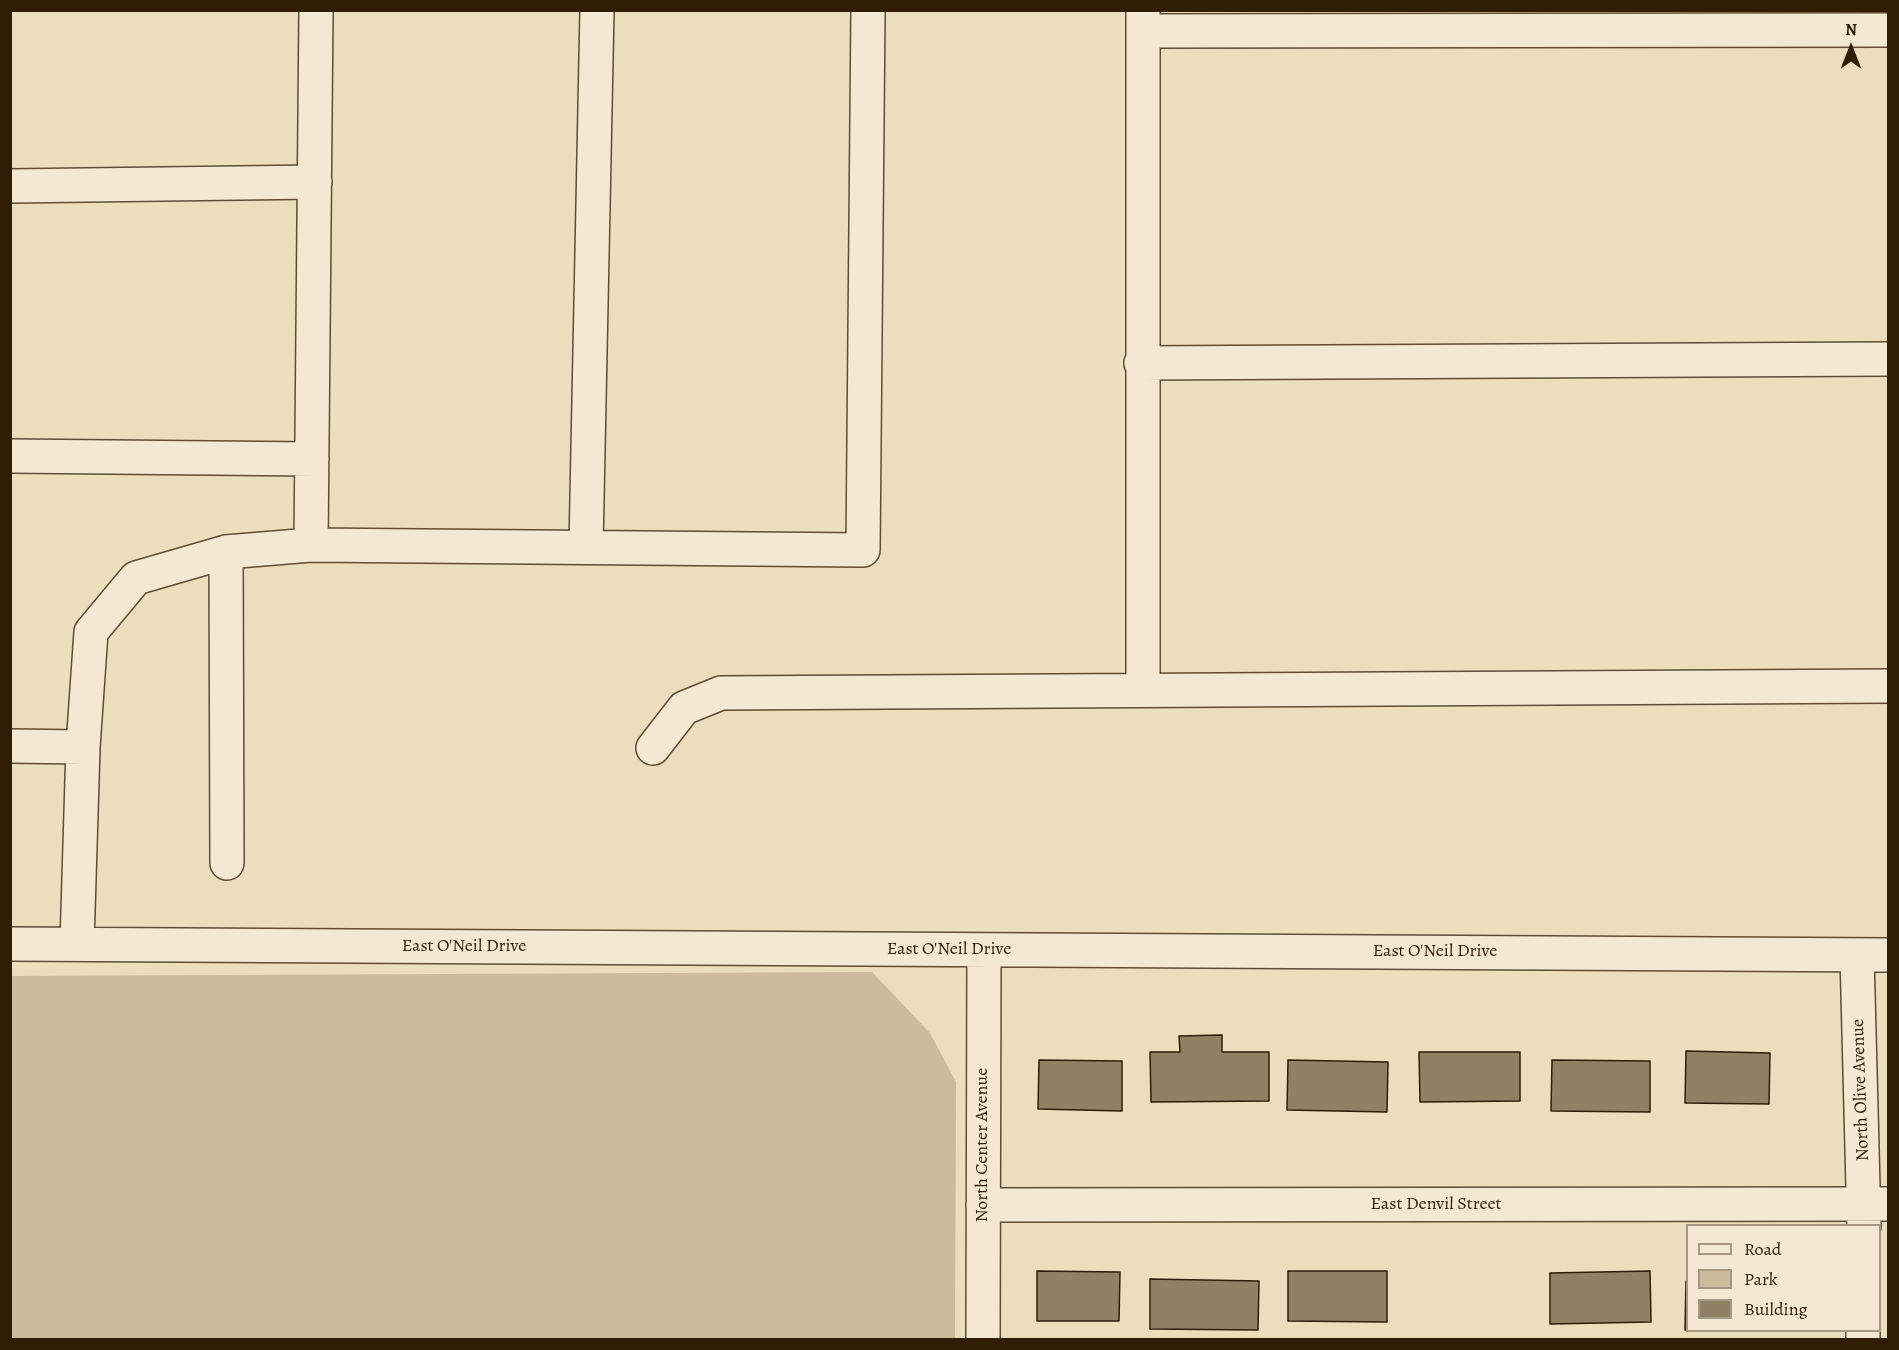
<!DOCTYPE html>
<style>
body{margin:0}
#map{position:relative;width:1899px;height:1350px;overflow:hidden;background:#ecddbc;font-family:Alegreya,serif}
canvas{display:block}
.frame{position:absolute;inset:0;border:12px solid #2f1d05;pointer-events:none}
.legend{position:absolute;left:1686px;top:1224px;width:195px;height:108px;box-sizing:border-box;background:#f3e9d3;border:2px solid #a59781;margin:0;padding:8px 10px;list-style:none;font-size:18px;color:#2f1d05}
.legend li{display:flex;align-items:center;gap:12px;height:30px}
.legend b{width:30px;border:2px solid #a59781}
.north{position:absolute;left:1821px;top:18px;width:60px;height:60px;-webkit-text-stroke:4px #f3e9d3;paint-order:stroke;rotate:0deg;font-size:16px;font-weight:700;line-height:24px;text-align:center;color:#2f1d05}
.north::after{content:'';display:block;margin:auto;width:21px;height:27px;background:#2f1d05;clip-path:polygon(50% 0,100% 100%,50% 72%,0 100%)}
</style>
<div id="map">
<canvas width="1899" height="1350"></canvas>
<div class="frame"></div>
<ul class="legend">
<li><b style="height:8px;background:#f3e9d3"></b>Road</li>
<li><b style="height:16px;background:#ccbc9d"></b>Park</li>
<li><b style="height:16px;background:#918164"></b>Building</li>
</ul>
<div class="north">N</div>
</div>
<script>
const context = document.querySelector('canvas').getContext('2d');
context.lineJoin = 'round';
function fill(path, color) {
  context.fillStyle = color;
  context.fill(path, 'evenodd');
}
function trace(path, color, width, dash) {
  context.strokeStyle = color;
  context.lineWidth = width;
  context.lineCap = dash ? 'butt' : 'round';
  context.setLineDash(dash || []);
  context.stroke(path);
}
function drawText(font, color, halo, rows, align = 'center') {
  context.font = font + ' Alegreya,serif';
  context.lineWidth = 4.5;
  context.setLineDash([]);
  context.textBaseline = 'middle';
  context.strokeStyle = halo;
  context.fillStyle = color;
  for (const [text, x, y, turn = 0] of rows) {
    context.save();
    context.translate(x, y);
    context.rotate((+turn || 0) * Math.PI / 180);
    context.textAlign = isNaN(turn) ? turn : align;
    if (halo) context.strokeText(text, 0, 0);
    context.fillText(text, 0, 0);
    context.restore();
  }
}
fill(new Path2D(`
 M872 972 930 1033 956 1082 955 1339H11V976Z`), '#ccbc9d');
const building = new Path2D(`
 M1222 1035V1052H1269V1101L1151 1102 1150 1052H1180L1179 1036Z
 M1686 1051 1770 1053 1769 1104 1685 1103Z
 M1419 1052H1520V1101L1420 1102Z
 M1039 1060 1122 1061V1111L1038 1109Z
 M1288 1060 1388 1062 1387 1112 1287 1110Z
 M1552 1060 1650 1061V1112L1551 1111Z
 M1037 1271 1120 1272 1119 1321H1037Z
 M1288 1271H1387V1322L1288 1321Z
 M1650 1271 1651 1322 1550 1324V1273Z
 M1150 1279 1259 1281 1258 1330 1150 1329Z
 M1686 1281H1688V1330H1685Z`);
fill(building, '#918164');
trace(building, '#2f1d05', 1.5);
const minor = new Path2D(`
 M1143 10V689
 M1143 31 1888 30
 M10 186 315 182
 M1141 363 1888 359
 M10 456 312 459
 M311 545 316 10
 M586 547 597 10
 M226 552 227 863
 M10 746 83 747
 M653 748 684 708 721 693 1888 686
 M10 944 1888 955
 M77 944 83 747 91 632 136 578 226 552 311 545 863 550 868 10
 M1857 955 1864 1226
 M983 1205 1888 1204
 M983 1340 984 950
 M1863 1340V1330`);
trace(minor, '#5e4d33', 36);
trace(minor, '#f3e9d3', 33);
drawText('18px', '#2f1d05', '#f3e9d3', [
 ["East O'Neil Drive",464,947],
 ["East O'Neil Drive",949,950],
 ["East O'Neil Drive",1435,952],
 ["North Olive Avenue",1861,1090,-92],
 ["North Center Avenue",983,1145,-90],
 ["East Denvil Street",1436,1205]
]);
</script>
